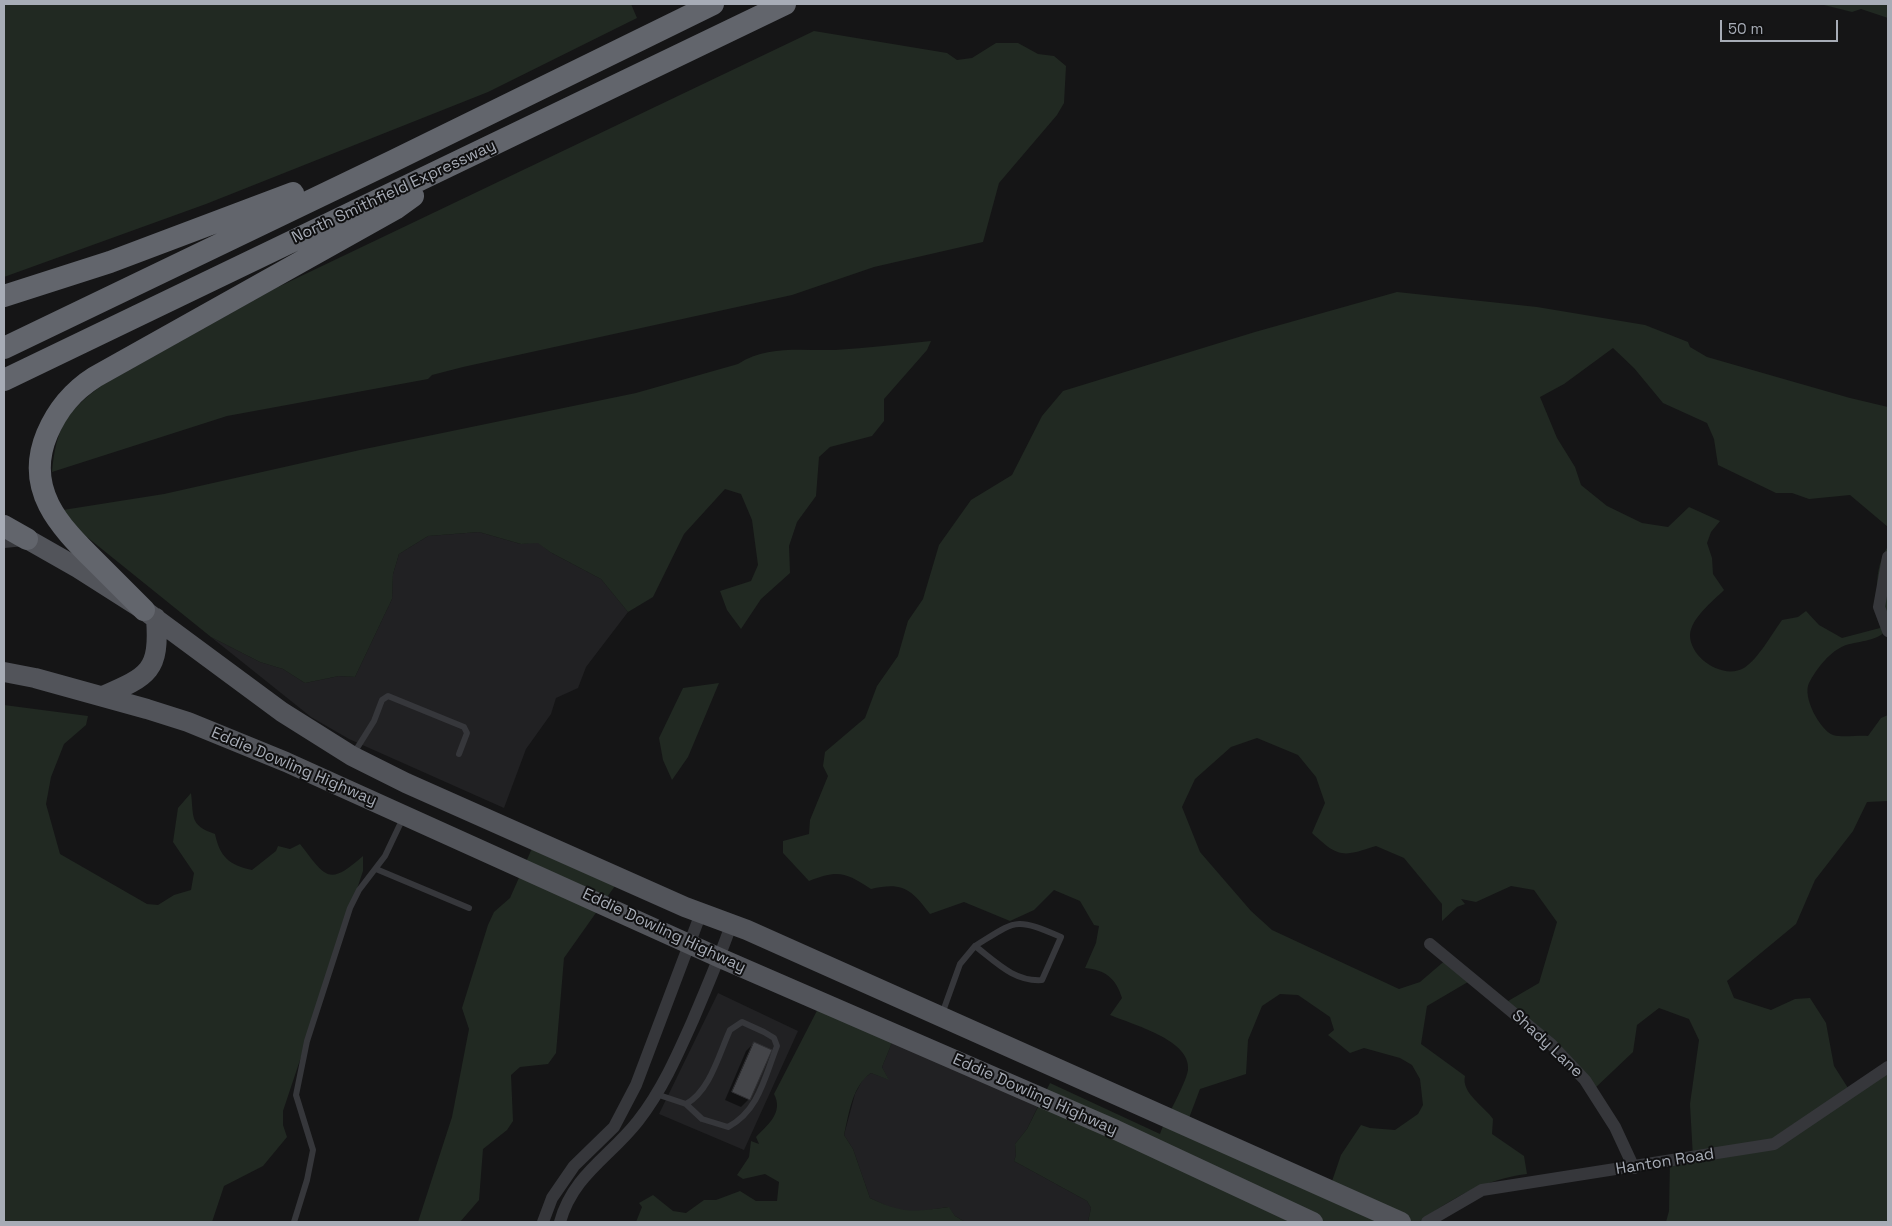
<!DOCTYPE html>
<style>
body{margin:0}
#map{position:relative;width:1892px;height:1226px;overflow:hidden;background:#151516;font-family:"Space Grotesk",sans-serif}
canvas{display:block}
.frame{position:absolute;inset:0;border:5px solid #a7acb6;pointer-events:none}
.scale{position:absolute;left:1720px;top:20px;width:118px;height:22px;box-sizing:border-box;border:2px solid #a7acb6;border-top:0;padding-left:6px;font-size:15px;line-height:18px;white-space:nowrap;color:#a7acb6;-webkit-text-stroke:4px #101011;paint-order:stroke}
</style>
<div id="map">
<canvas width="1892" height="1226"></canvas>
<div class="frame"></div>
<div class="scale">50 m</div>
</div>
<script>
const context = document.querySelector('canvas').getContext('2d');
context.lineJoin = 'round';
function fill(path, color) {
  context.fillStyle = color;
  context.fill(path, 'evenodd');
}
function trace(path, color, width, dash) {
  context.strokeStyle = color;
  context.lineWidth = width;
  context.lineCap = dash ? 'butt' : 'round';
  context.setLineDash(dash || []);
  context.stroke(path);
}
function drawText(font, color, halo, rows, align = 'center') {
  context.font = font + ' "Space Grotesk",sans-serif';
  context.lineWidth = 4;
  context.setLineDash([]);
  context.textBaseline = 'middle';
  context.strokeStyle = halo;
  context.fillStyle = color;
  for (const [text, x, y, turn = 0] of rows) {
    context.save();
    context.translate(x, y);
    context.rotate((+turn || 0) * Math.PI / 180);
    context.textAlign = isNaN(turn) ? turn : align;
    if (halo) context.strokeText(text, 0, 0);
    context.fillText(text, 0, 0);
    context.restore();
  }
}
fill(new Path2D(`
 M479 532 521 544 538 542 550 552 601 579 628 612 586 667 578 688 556 698 551 714 526 749 504 808 349 739 311 717 211 637 260 662 283 669 305 683 339 676 355 677 392 599 393 574 399 554 428 536Z
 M718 993 798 1031 744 1150 659 1114Z
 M896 1033 1040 1102 1027 1129 1015 1144 1016 1155 1014 1161 1087 1201 1091 1208 1088 1222H965L955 1216 948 1207 917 1212 895 1210 870 1198 853 1149 844 1135 855 1094 863 1079 871 1073 888 1079 882 1067Z`), '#212123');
fill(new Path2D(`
 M4 4H631L637 18 488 92 206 204 4 277Z
 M1820 4H1888V18L1861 9 1852 12Z
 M814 31 947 53 957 60 972 58 996 43H1018L1038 54 1054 56 1066 66 1064 103 1057 115 999 183 983 242 874 267 792 295 463 367 432 375 428 379 227 416 52 472C56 428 66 412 101 386L276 288Z
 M1397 292 1537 307 1645 325 1688 342 1690 347 1707 357 1850 398 1888 407V527L1850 495 1809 499 1792 493H1776L1718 465 1714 439 1707 423 1663 403 1634 368 1613 348 1564 384 1540 397 1557 438 1575 467 1581 485 1607 506 1642 523 1668 527 1689 507 1720 521 1711 532 1707 543 1712 558 1713 574 1724 590C1713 601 1691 618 1690 635 1690 658 1723 680 1744 668 1759 658 1771 635 1782 620L1798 617 1806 611 1819 625 1842 638 1880 628 1882 625C1877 598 1872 572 1888 546V629C1878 641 1860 641 1846 645 1830 651 1817 668 1809 683 1802 697 1820 730 1833 735 1843 738 1858 735 1868 736L1881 718 1888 715V801L1867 802 1853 831 1815 880 1796 924 1727 981 1734 998 1771 1010 1795 999 1810 998 1826 1023 1834 1066 1848 1088 1888 1073V1222H1666L1669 1211 1670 1161 1693 1158 1690 1104 1699 1040 1689 1019 1659 1008 1637 1025 1633 1052 1594 1089 1503 1004 1539 983 1557 922 1534 890 1511 886 1476 902 1461 899 1465 904 1457 907 1442 921V904L1404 858 1376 846C1342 857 1339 858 1312 833L1325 803 1316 777 1298 755 1257 738 1231 747 1195 779 1182 807 1200 852 1251 911 1272 930 1399 989 1420 982 1448 958 1473 979 1427 1006 1421 1044 1465 1076C1461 1093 1484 1106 1493 1119L1492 1134 1524 1156 1527 1174C1486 1179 1452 1198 1419 1222H1088L1091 1208 1087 1201 1014 1161 1016 1155 1015 1144 1027 1129 1050 1083 1160 1134C1166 1117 1185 1086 1188 1070 1192 1040 1131 1024 1110 1015L1122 998C1116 978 1105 970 1085 968L1096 943 1099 926 1094 925 1080 901 1054 890 1034 910 1010 921 964 902 930 914C912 890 903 881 871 889 846 873 839 869 809 881L783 853V841L809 834 810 820 828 776 823 766 825 752 865 718 877 686 898 656 908 621 923 599 939 545 971 500 1012 475 1042 416 1063 391 1255 332ZM1280 994 1298 995 1330 1017 1334 1030 1328 1035 1350 1053 1364 1048 1400 1058 1412 1065 1420 1079 1423 1105 1418 1114 1395 1130 1370 1128 1361 1125 1341 1155 1329 1190 1186 1126 1200 1089 1246 1074 1248 1040 1262 1006Z
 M931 341 927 350 884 399V421L872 436 830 447 819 457 816 496 797 522 789 546 790 573 761 599 741 629 727 610 720 591 751 581 758 565 752 520 741 494 725 489 684 534 653 597 628 612 601 579 550 552 538 543 521 544 479 532 428 536 399 554 393 574 392 599 355 677 339 676 305 683 283 669 260 662 211 637 77 529 63 510 164 494 360 450 636 393 738 364C767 345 802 351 835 350 867 348 899 344 931 341Z
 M719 683 688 757 672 780 663 760 659 738 683 688Z
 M4 705 88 716 86 725 64 744 51 777 46 804 60 854 147 904 158 905 174 895 191 890 194 873 173 842 178 808 191 793C194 817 189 825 215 834 220 857 229 865 252 870L276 851 278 846 290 849 300 844C326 877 328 887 363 856V871L283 1111V1125L287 1137 263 1166 224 1186 212 1222H4Z
 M537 837 622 876 564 958 556 1053 548 1064 520 1067 511 1075 513 1121 507 1130 483 1149 479 1200 460 1222H418L452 1117 469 1029 462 1008 488 925 494 912 510 898Z
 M823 999 896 1033 882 1067 889 1080 871 1073C852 1086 849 1114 844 1135L853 1149 870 1198C904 1214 912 1212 949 1207L955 1216 965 1222H636L642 1207 639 1203 653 1195 673 1211 686 1213 704 1200H716L740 1191 756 1201H777L779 1182 765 1174 743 1179 737 1175 749 1157 751 1141 759 1144 756 1137C767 1125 784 1113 774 1094Z`), '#212922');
fill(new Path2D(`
 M754 1043 749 1099 741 1107 725 1100 746 1051Z`), '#0007');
const building = new Path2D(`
 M754 1042 772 1050 750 1100 732 1092Z`);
fill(building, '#444549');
trace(building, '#2f2f32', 1);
trace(new Path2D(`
 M354 753 374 721 382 700 388 696 464 727 467 733 459 754
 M376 869 469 908
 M942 1014 960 964 975 946C996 962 1014 982 1042 980L1061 937C1014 917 1017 920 975 946
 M656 1094 686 1104C710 1091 719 1054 730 1030L742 1022 764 1032 774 1038 777 1046C765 1076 759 1111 728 1127L702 1119 686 1104
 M294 1222 307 1180 313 1150 296 1095 307 1041 350 908 359 890 385 856 403 818`), '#36373b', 6);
trace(new Path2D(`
 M4 542 24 540
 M1888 557 1879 607 1888 631
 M1430 944 1551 1044 1585 1080 1615 1127 1634 1168
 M543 1222 552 1198 574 1166 614 1127 636 1085 701 913
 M560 1222C573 1175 610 1157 638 1121 662 1090 677 1056 693 1020 706 989 720 957 731 925
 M1427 1222 1482 1190 1774 1144 1888 1067`), '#36373b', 12);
trace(new Path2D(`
 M27 539 78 568 144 610 282 712 352 756 406 783 685 907 747 930 1401 1222
 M4 672 35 678 147 709 188 722 286 762 720 958 1116 1130 1313 1222
 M103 696C149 676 160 671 156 618`), '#52545a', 20);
trace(new Path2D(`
 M4 296 110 262 293 193
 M4 348 393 161 713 4
 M4 380 785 4
 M4 526 27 539
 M144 610C128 594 112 578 96 562 59 526 24 489 47 434 58 408 73 391 95 377L395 209 413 196`), '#62656c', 22);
drawText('16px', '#a7acb6', '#101011', [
 ["North Smithfield Expressway",394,192,-25],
 ["Eddie Dowling Highway",294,767,23],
 ["Eddie Dowling Highway",664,931,25],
 ["Shady Lane",1547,1044,43],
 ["Eddie Dowling Highway",1035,1095,24],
 ["Hanton Road",1665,1162,-9]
]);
</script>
